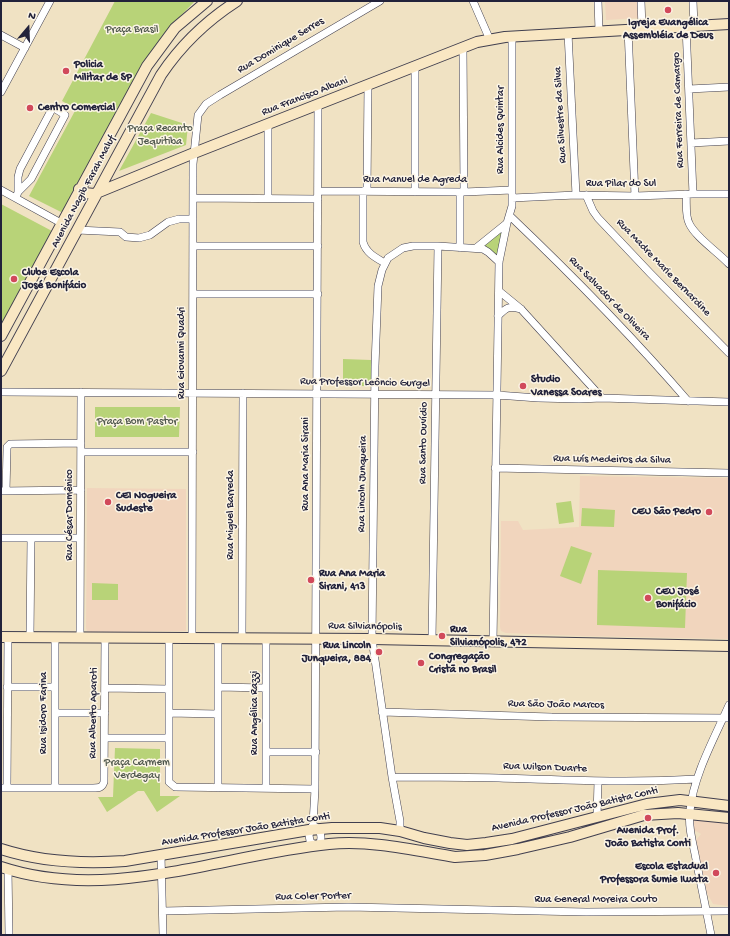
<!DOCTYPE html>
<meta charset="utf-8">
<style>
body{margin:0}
#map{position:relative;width:730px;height:936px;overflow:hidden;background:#f0e2c3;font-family:"Gochi Hand",sans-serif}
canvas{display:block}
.frame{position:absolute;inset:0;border:2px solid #22223b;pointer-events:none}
.north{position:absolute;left:8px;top:8px;width:40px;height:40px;-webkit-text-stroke:3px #fcf5e5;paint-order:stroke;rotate:19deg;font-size:11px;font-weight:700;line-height:16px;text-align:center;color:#22223b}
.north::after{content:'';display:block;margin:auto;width:14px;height:18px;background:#22223b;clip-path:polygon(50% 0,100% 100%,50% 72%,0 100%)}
</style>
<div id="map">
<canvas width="730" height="936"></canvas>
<div class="frame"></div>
<div class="north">N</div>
</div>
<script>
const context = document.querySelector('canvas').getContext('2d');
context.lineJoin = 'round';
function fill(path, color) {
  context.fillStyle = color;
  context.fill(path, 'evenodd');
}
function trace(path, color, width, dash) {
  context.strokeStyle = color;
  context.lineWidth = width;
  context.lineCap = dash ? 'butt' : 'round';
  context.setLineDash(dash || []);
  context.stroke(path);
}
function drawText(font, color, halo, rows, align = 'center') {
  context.font = font + ' "Gochi Hand",sans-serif';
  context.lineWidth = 3;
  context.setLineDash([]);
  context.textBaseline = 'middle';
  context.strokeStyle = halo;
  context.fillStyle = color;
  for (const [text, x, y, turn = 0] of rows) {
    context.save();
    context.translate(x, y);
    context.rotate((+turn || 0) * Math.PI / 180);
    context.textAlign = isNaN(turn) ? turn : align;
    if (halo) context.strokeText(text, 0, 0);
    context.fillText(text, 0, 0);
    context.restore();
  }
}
fill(new Path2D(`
 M605 1H638L639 18 606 20Z
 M580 476 729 478V639L583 636 506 633 501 631 500 627 501 521H518L523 530 579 527Z
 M87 488 186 489V631L91 632 87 631 86 628Z
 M694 819 729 824V906L713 904 707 893 696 840 701 834 694 830Z`), '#f1d5bd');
fill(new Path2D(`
 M115 1H195C173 23 156 43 140 69L63 213 29 196 76 109 62 101Z
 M151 113 188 125 186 145 119 171Z
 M1 204 52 231 1 327Z
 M502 231 499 260 479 247Z
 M343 359 371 360V383L370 386H343Z
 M95 407H180L179 437H95Z
 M571 501 574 522 559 524 556 503Z
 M582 508 615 510 614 527 581 526Z
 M571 546 592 553 581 584 560 576Z
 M598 570 687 573 685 628 597 625Z
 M92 583 118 584V600H92Z
 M115 748 160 749V796H180L157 812 144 791H138L107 812 98 797H113Z`), '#b8d378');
const street = new Path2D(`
 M473 1 490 40
 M598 1 599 31
 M641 1 642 28
 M693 1 694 26
 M686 26 693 194
 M628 29 635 196
 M568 33 576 195
 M1 35 25 48
 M463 47 464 192
 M415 66V192
 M689 89 729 87
 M1 92 50 1
 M691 143 729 141
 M1 190 61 223
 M318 191 464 192 512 190
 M363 191V242C366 253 376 258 385 263
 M367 191 368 85
 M460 192V248
 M686 194C687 203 685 215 689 223 695 237 718 252 729 264
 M586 195 593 211 598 218 650 273 729 353
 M16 198 18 192 31 179 65 115 54 108 52 109 20 169 18 177V192
 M193 198 318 199
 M268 198V124
 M512 198 576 195 635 196 693 194H729
 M510 216C572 275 632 336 688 401
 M77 230 120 232 126 237 139 238 150 235 168 222 179 219H193
 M193 246H318
 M476 248 507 223 512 206V37
 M499 291 521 309 602 398
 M193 294H318
 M498 316C507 307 508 306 521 309
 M1 392 497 395 538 398 579 399 602 398 729 402
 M81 452H193
 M495 468 729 473
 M1 491 81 490
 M6 491 7 450V447L10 444 81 443
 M1 538H80
 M30 637 31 538
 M80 637 81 392
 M169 638V782L175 787 315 789
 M192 638 193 164 198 115 206 104 220 95 380 1
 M242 638 243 393
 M266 638V788
 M432 640 438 246
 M493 642 499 262 507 223
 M7 687H55
 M218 687 266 688
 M105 688 169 689
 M382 712 552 717 729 718
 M55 713H105
 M169 713 218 714
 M105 738H168
 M266 752H316
 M392 777C428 777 463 777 499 778 565 780 631 783 697 779
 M1 788H93C99 788 102 788 104 782L105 637
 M7 788 8 637
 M55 788V637
 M218 788V638
 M597 817 598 781
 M316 827C322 832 322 839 319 846
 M400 831V821L392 777 372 639 375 366 378 286 382 270 388 258 403 248 413 246H438L483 249 488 252 499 262
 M315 846 310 841 309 835 313 824 315 789 318 105
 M161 855 163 935
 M8 869 9 935
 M163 911 348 907 586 912 729 911
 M711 935C706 908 700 881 695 854 692 840 688 825 690 811 693 776 715 737 729 705`);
const secondary = new Path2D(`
 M79 189 85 193 94 194 194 153 477 42 505 37 729 24
 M1 336 147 66 175 28 207 1
 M1 371 161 75C181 45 206 21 237 1
 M1 637 372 639 729 646
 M1 849C41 862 83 864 125 861L309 830 332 828H380L400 831 424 838 450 843 467 845 486 843 512 839 647 804 680 800 729 806
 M1 867C109 903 221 855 329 844 372 840 413 850 455 857L485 855 518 849 570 837 644 815 678 813 729 818`);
trace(street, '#413f4f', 8);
trace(secondary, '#413f4f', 12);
trace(street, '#fff', 7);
trace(secondary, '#f9e7c3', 10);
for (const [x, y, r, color] of [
 [668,10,4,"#d1495b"],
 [66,71,4,"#d1495b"],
 [30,108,4,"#d1495b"],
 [14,279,4,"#d1495b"],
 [523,386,4,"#d1495b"],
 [108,502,4,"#d1495b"],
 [709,512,4,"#d1495b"],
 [311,580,4,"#d1495b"],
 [648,598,4,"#d1495b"],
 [442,636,4,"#d1495b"],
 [379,652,4,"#d1495b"],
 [421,663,4,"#d1495b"],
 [648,818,4,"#d1495b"],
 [716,873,4,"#d1495b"]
]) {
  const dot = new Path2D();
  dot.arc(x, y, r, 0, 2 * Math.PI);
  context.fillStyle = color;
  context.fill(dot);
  trace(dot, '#fcf5e5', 1.5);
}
drawText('bold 11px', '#22223b', '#fcf5e5', [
 ["Igreja Evangélica",668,23,"center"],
 ["Assembléia de Deus",668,36,"center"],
 ["Policia",74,65],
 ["Militar de SP",74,78],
 ["Centro Comercial",38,108],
 ["Clube Escola",22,273],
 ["José Bonifácio",22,286],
 ["Studio",531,380],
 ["Vanessa Soares",531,393],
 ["CEI Nogueira",116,496],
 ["Sudeste",116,509],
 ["CEU São Pedro",701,512,"right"],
 ["Rua Ana Maria",319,574],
 ["Sirani, 413",319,587],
 ["CEU José",656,592],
 ["Bonifácio",656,605],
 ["Rua",450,630],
 ["Silvianópolis, 472",450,643],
 ["Rua Lincoln",371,646,"right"],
 ["Junqueira, 884",371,659,"right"],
 ["Congregação",429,657],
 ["Cristã no Brasil",429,670],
 ["Avenida Prof.",648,831,"center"],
 ["João Batista Conti",648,844,"center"],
 ["Escola Estadual",708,867,"right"],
 ["Professora Sumie Iwata",708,880,"right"]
], 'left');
drawText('11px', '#4f574d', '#fcf5e5', [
 ["Praça Brasil",132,30],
 ["Praça Recanto",160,129],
 ["Jequitiba",160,142],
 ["Praça Bom Pastor",137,422],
 ["Praça Carmem",137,763],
 ["Verdegay",137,776]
]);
drawText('11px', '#22223b', '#fcf5e5', [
 ["Rua Dominique Serres",281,46,-31],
 ["Rua Francisco Albani",305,97,-21],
 ["Rua Ferreira de Camargo",679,110,-92],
 ["Rua Silvestre da Silva",561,115,-93],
 ["Rua Alcides Quintar",501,130,-90],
 ["Rua Manuel de Agreda",415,180],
 ["Rua Pilar do Sul",621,184],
 ["Avenida Nagib Farah Maluf",84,192,-62],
 ["Rua Madre Marie Bernardine",663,268,46],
 ["Rua Salvador de Oliveira",609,299,46],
 ["Rua Giovanni Quadri",182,353,-90],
 ["Rua Professor Leôncio Gurgel",365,383,1],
 ["Rua Santo Ouvídio",424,443,-89],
 ["Rua Luís Medeiros da Silva",612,460,1],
 ["Rua Ana Maria Sirani",306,464,-90],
 ["Rua Lincoln Junqueira",363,484,-89],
 ["Rua César Domênico",70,515,-90],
 ["Rua Miguel Barreda",231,515,-90],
 ["Rua Silvianópolis",365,627,1],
 ["Rua São João Marcos",556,705,1],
 ["Rua Isidoro Farina",44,713,-90],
 ["Rua Alberto Aparoti",94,713,-89],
 ["Rua Angélica Razzi",255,713,-90],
 ["Rua Wilson Duarte",545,768,2],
 ["Avenida Professor João Batista Conti",575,810,-13],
 ["Avenida Professor João Batista Conti",246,830,-9],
 ["Rua Coler Porter",313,897,-1],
 ["Rua General Moreira Couto",596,900]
]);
</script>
